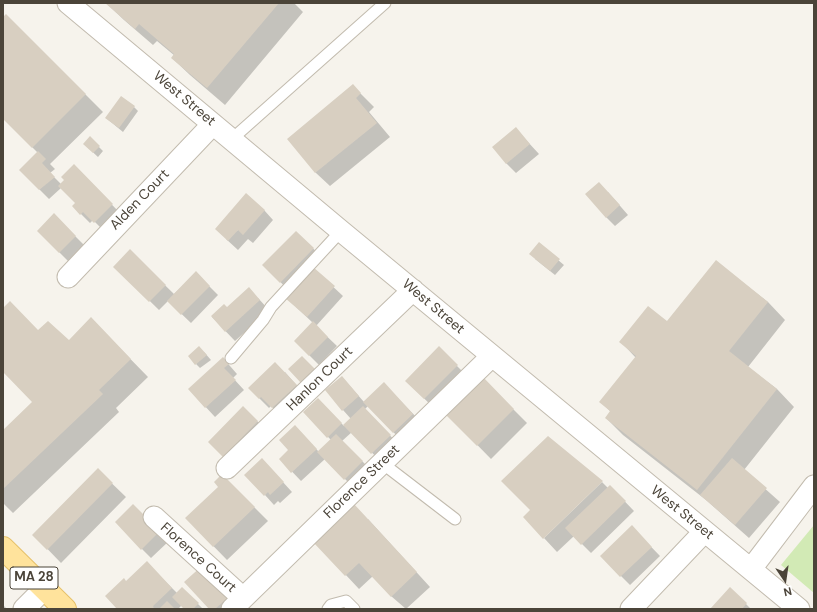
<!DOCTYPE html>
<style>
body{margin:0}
#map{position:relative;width:817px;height:612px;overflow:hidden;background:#f6f3ec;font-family:"DM Sans",sans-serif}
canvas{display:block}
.frame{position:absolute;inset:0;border:4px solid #4b4439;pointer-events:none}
.north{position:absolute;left:765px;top:560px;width:40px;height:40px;-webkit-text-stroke:3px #fff;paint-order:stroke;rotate:167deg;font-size:11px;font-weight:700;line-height:16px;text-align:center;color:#4b4439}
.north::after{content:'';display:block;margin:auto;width:14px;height:18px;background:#4b4439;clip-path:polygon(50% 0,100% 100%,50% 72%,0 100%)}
</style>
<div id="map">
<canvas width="817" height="612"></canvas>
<div class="frame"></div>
<div class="north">N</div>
</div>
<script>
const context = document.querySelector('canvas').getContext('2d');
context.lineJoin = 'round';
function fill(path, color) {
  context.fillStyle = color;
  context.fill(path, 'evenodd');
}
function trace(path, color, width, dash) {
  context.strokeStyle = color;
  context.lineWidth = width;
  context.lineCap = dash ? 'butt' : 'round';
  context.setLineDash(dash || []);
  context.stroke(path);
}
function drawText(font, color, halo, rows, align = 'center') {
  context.font = font + ' "DM Sans",sans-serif';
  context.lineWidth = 3.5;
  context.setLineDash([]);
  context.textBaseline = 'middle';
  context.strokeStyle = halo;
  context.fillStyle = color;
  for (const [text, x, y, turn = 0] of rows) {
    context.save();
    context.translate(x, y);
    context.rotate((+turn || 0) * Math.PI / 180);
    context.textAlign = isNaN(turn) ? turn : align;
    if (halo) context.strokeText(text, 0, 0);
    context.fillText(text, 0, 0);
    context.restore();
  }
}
fill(new Path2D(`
 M814 525V593L781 565Z`), '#d2eab5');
fill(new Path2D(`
 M106 3H294L303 12 225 105 190 75 172 58 175 56 157 41 153 45 124 20Z
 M6 15 103 112 50 164 55 169 50 173 61 184 65 180 74 166 121 214 104 231 93 220 90 223 81 214 76 203 61 188 49 199 20 170 38 153 3 118V18Z
 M353 86 374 107 369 112 390 137 330 186 316 173 288 139Z
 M134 107 138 111 123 132 106 118Z
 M516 129 539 154 516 173 506 163Z
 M90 138 103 151 98 157 84 144Z
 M608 192 628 215 615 226 606 217Z
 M264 210 273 220 253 243 248 239 238 250 226 239Z
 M54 215 85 246 69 262 38 231Z
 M296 232 323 258 313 268 343 296 316 326 337 346 319 365 295 341 313 323 296 307 291 293 264 265Z
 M539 244 564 265 555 275 535 259Z
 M130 251 174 294 196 273 218 295 191 323 168 301 159 310 115 267Z
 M716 262 768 302 785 320 748 367 777 389 794 407 744 470 780 502 749 538 706 500 623 435 606 418 611 412 601 402 636 358 621 342 668 323Z
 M258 298 269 310 235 341 212 317 227 308Z
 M3 309 39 331 69 342 108 336 148 377 116 408 119 412 13 513 3 503V431L33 402 3 371Z
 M439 348 466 375 434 408 406 381Z
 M204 352 211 360 200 368 196 364Z
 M223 358 237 374 233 378 244 390 215 417 189 389Z
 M285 372 305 395 282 417 271 406 269 408 249 388Z
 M342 377 364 402 393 393 422 423 403 442 368 406 365 409 399 445 381 462 352 432 342 441 372 471 354 488 325 459 301 481 280 459 304 436 319 452 331 440 304 412 327 409 344 426 351 419 343 410Z
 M482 378 527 423 491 459 446 413Z
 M243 407 267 431 233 465 209 442Z
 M271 469 292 492 280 503 278 501 274 505 265 495Z
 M98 470 126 497 61 563 34 535Z
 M222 475 268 521 227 560 186 518 219 487Z
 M602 482 608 488 610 486 634 511 591 553 574 536 557 552 544 538Z
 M133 505 169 541 151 558 142 549Z
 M368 519 430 587 406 609 391 596 373 576 359 589 315 542Z
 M632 527 660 556 630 585 601 556Z
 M147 563 177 593 182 588 202 608 186 609 182 605 178 609H118L126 582Z
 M203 566 239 605 234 609H211Z
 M730 589 746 604 751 609H711Z
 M3 605 7 609H3Z`), '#0003');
fill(new Path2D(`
 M105 3H279L207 88 171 58 174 54 139 24 135 29Z
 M6 14 86 94 32 148 3 119V17Z
 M353 84 361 93 356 98 377 123 315 173 287 139Z
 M121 96 135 106 119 128 105 118Z
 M516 127 530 144 506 164 492 147Z
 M90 136 100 146 93 153 83 144Z
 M38 151 46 159 42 163 55 177 39 190 19 170Z
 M74 164 113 204 94 223 83 212 80 215 72 206 75 203 58 186 64 180 61 177Z
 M599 182 620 205 606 218 585 194Z
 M246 193 265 210 243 235 238 230 228 241 215 229Z
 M54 213 76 236 59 253 37 231Z
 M296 231 314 248 280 283 262 265Z
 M539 242 560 259 550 271 529 254Z
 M130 249 166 285 149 302 113 267Z
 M716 260 768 302 729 351 777 389 697 490 605 418 610 411 599 402 636 356 619 342 648 306 667 321Z
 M313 267 335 286 307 317 285 298Z
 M196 271 210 286 181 315 167 301Z
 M249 287 260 300 225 332 211 316 224 304 227 307Z
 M10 301 38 330 48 321 69 340 91 317 131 359 99 390 103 394 3 489V430L32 402 3 372V308Z
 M313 321 328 337 309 356 294 341Z
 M199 346 207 355 195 365 188 356Z
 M439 346 458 365 424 399 405 381Z
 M302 356 316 370 301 383 288 369Z
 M223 357 229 364 224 368 236 380 205 408 188 389Z
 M275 362 297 385 272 408 261 397 259 399 248 388Z
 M342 376 359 396 342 411 325 390Z
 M482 376 514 409 477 446 444 413Z
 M384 382 413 414 393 433 363 402Z
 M318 398 342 423 327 438 303 412Z
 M243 406 258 421 223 457 208 442Z
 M363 406 391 435 371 454 343 425Z
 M295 425 317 449 291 473 279 459 288 450 279 440Z
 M336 434 363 461 344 480 317 452Z
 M548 436 603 481 543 539 523 517 530 510 501 481Z
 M262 458 284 482 270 495 268 492 264 496 244 475Z
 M732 458 767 488 735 525 700 495Z
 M98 468 113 483 47 550 32 535Z
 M222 474 255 507 213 547 185 518 218 487 214 482Z
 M610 485 626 501 581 545 565 528Z
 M133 504 160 531 141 550 115 522Z
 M354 504 417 572 391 597 359 563 345 576 313 542Z
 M632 525 652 547 620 577 600 556Z
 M147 561 172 588 153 606 154 609H117L105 596 124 578 126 581Z
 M203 565 231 595 215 609H209L184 582Z
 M182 587 199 603 193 609H184L172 597Z
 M730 587 747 603 742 609H710Z
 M167 601 175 609H159Z`), '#d8cfc1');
const service = new Path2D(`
 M232 139 385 3
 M231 358 263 320 271 307 341 231
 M382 463 455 519
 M328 609 331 605 346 601 354 609`);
const minor = new Path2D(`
 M68 3 341 231 799 609
 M68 277 213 124
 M227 468 413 290
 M154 517 243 598
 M751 569 814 486
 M24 609 44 589
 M232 609 492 356
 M631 609 704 532`);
const primary = new Path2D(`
 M3 548 65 609`);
trace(service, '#c2bbae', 13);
trace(minor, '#c2bbae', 23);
trace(primary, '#e6c16a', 24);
trace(service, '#fff', 11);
trace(minor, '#fff', 21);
trace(primary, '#ffe39c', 22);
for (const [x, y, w] of [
 [34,578,48]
]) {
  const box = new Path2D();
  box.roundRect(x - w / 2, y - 11, w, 22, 3);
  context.fillStyle = '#fff';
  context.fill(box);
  trace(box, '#4b4439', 1);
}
drawText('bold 13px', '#4b4439', null, [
 ["MA 28",34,578]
]);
drawText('14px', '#4b4439', '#fff', [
 ["West Street",184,99,40],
 ["Alden Court",140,200,-46],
 ["West Street",433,307,40],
 ["Hanlon Court",320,379,-44],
 ["Florence Street",362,482,-44],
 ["West Street",682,513,39],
 ["Florence Court",198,558,42]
]);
</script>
